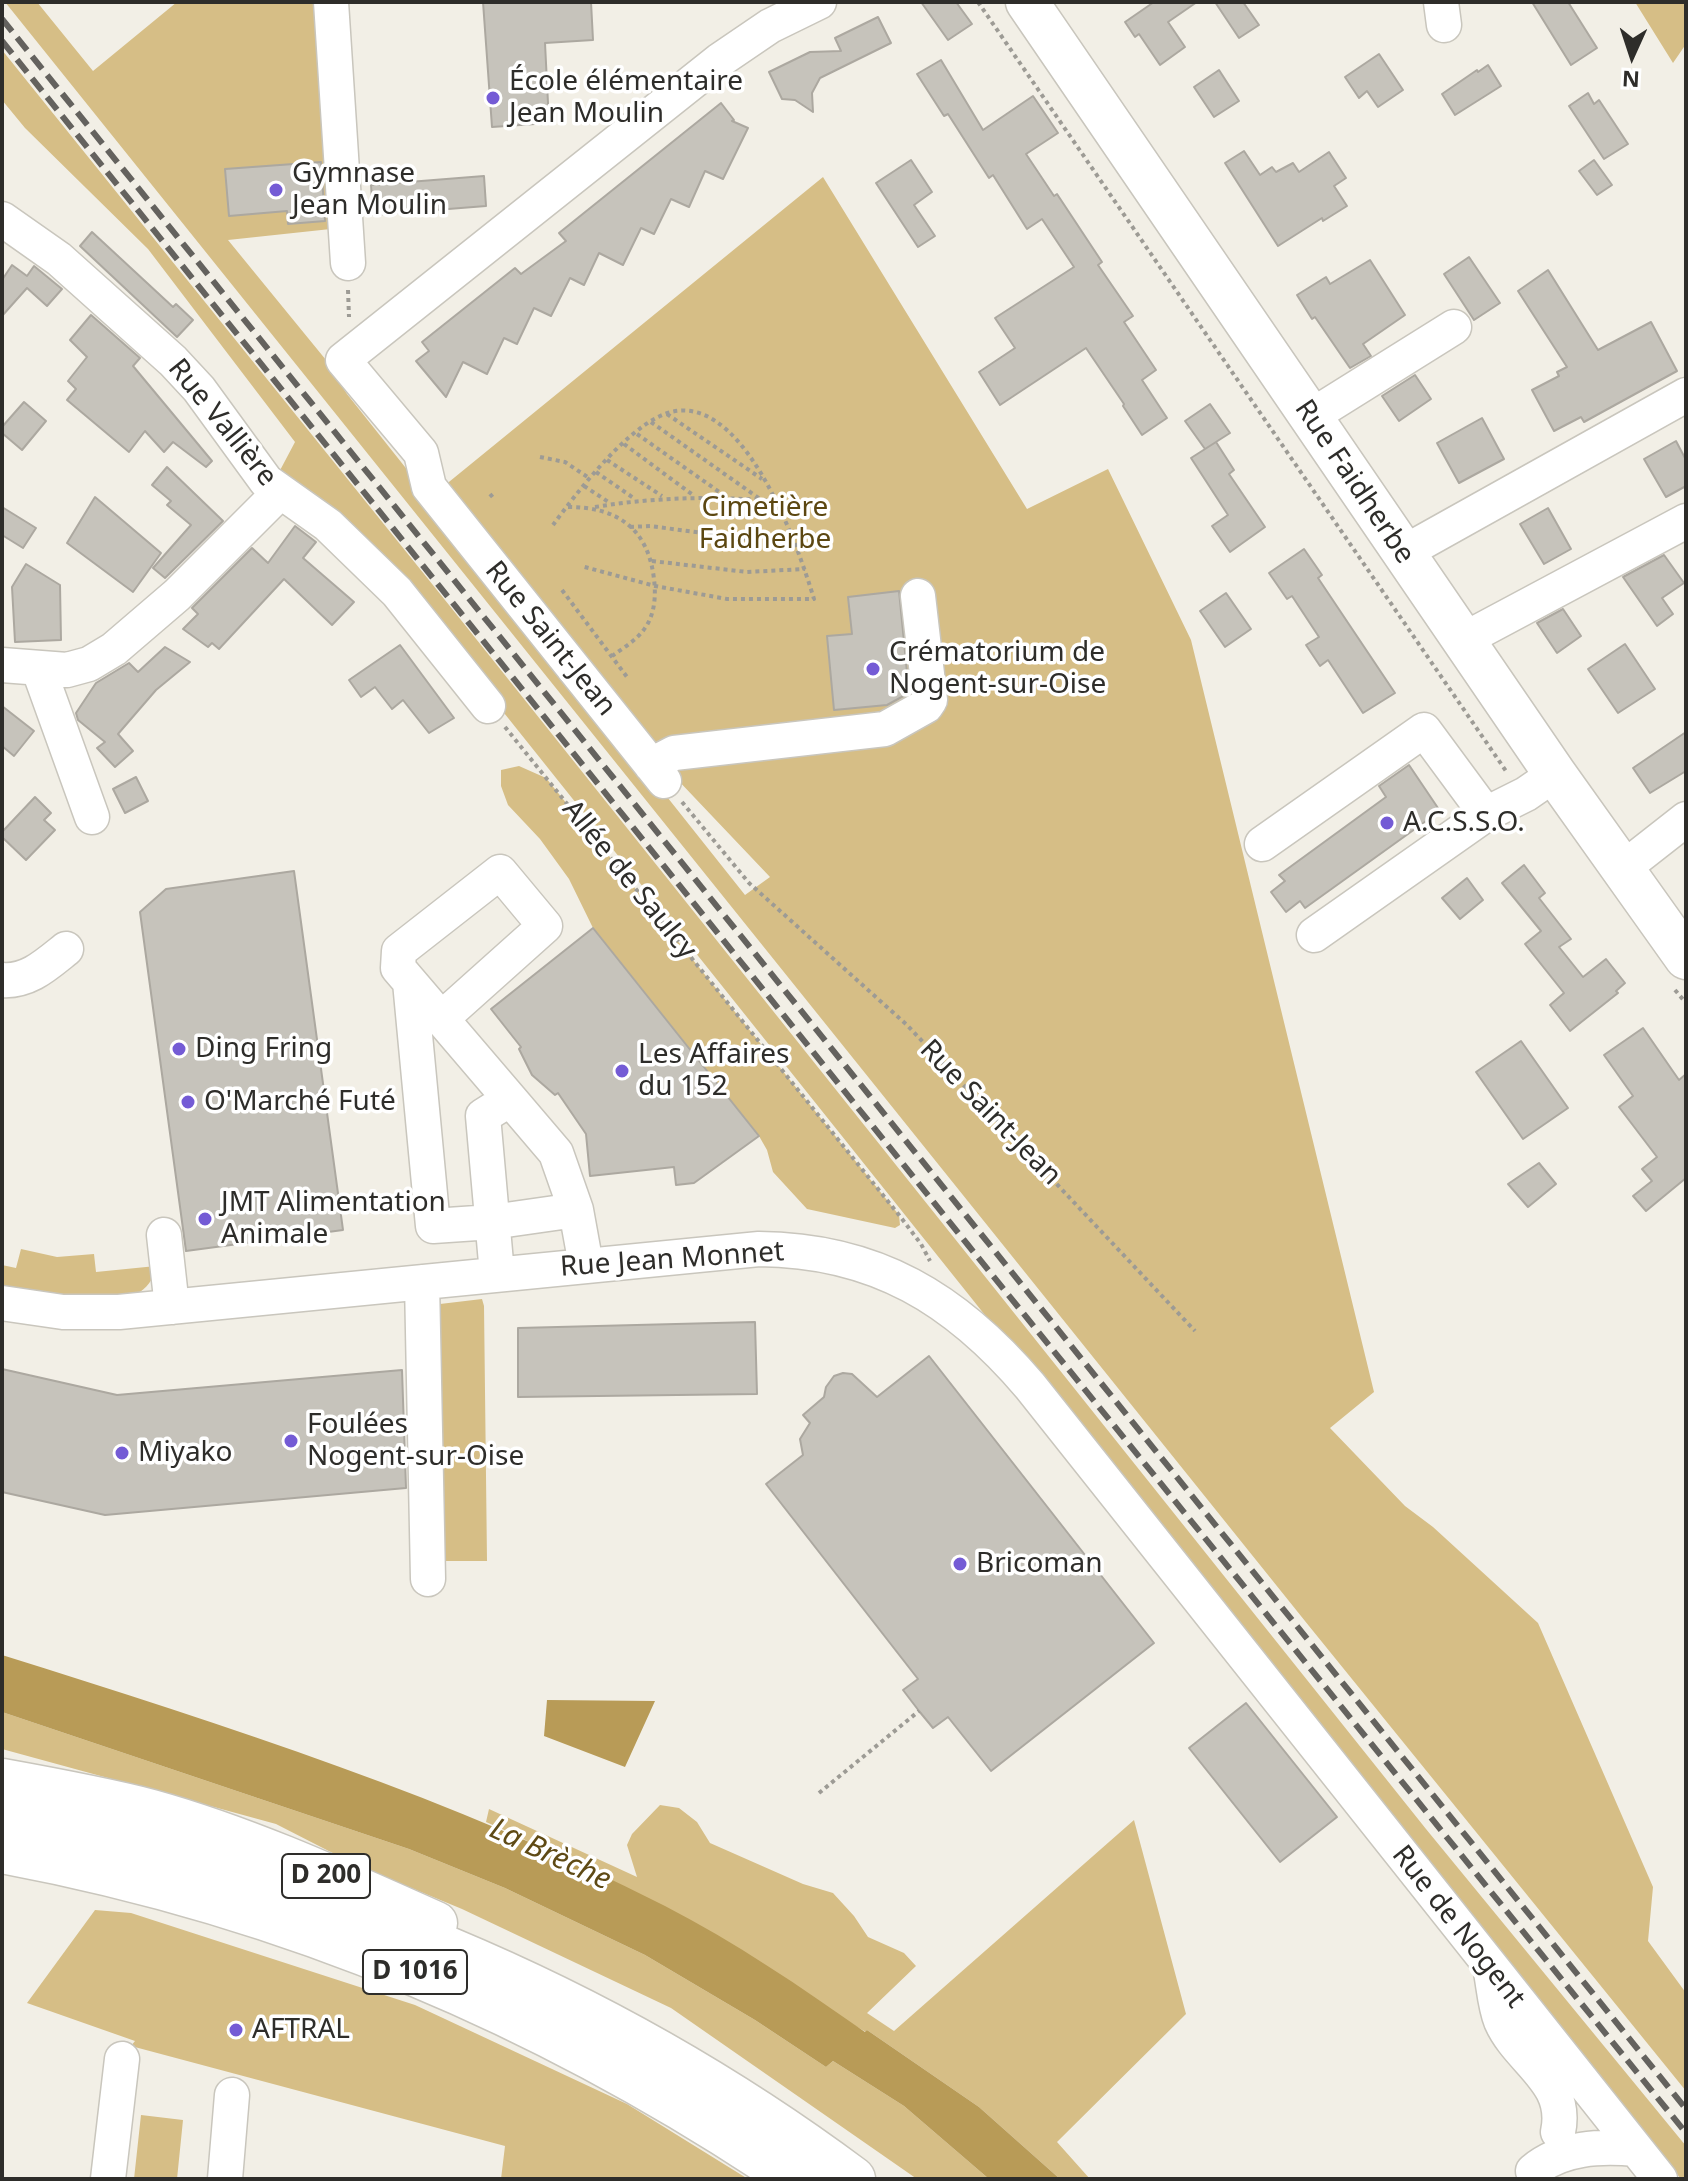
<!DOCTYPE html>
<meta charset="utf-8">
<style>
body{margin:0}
#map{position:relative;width:1688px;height:2181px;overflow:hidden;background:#f2efe6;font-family:"Noto Sans",sans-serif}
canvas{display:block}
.frame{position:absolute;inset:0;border:4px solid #2e2d2a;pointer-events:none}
.north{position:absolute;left:1592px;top:16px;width:80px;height:80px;-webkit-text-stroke:6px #fff;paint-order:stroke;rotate:183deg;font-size:22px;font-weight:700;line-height:32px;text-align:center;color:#2e2d2a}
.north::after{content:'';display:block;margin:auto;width:28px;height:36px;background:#2e2d2a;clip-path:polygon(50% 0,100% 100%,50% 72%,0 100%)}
</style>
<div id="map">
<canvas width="1688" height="2181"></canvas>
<div class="frame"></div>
<div class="north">N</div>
</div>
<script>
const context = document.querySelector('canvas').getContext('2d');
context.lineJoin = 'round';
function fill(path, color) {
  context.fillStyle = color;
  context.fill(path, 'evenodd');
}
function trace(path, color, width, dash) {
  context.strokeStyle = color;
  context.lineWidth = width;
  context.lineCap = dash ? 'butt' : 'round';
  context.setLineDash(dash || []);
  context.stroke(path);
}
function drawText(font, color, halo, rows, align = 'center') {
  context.font = font + ' "Noto Sans",sans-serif';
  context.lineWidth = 7;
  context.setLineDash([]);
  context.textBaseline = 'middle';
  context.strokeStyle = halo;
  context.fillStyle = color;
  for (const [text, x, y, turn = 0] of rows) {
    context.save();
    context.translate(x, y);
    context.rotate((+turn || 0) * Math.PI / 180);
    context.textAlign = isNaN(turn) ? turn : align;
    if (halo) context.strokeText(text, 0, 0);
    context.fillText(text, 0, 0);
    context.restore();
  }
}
fill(new Path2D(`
 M5 2H37L93 71 177 2H324L340 228 228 240 326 360 347 394 745 895 770 877 675 777 444 486 823 177 1027 509 1108 469 1191 640 1374 1392 1330 1428 1405 1506 1433 1527 1538 1623 1653 1887 1648 1941 1686 1993V2091L1309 1626Z
 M1635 2H1686V44L1673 63Z
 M2 50 449 605 1426 1829 1686 2146V2179H1681L1405 1841 433 624 277 476 295 442 148 249 25 128 2 100Z
 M519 766 546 778 899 1215 900 1225 895 1228 807 1209 773 1172 767 1150 759 1136 593 928 569 879 540 839 508 805 501 786V770Z
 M21 1249 57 1257 94 1254 96 1272 156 1266C154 1277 150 1285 140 1292 111 1309 36 1294 2 1290V1265L16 1268Z
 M482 1299 484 1306 487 1561H440L437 1312 440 1304Z
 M2 1712 409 1849 505 1888 645 1955 755 2020 826 2067 833 2061 904 2106 989 2179H917L671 2008 462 1909 358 1866 276 1824 2 1749Z
 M660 1805 679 1808 697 1822 710 1843 803 1884 833 1893 854 1916 868 1937 904 1953 916 1966 867 2013 894 2031 1134 1820 1186 2014 1057 2142 1090 2179H1060L979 2107 867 2030 866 2032 520 1837 486 1822 489 1809 637 1877 627 1845 632 1834Z
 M95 1910 131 1913 415 2005 627 2104 748 2179H501L505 2146 131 2046 135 2041 27 2003Z
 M141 2115 183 2120 177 2179H134Z`), '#d6be86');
fill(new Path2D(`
 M2 1655C228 1726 454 1798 665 1906 735 1942 801 1987 865 2032L867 2030 979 2107 1060 2179H989L904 2106 833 2061 826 2067 755 2020 645 1955 505 1888 409 1849 2 1712Z
 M547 1700 655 1701 625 1767 544 1736Z`), '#b89b57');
const building = new Path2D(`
 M483 2H591L593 40 545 43 549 123 492 127Z
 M921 2H956L972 24 948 40Z
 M1154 2H1197L1168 22 1185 47 1160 65 1139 34 1135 37 1125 22Z
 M1215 2H1243L1259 25 1239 38Z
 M1532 2H1568L1597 48 1571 65Z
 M878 17 891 43 820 78 812 93 813 112 795 100 782 99 769 72 810 52 841 51 835 38Z
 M1379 54 1403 90 1378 107 1367 91 1359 98 1345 77Z
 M941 60 983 130 1033 96 1058 133 1026 154 1054 196 1057 194 1102 262 1098 265 1133 316 1124 322 1156 370 1142 380 1167 418 1142 435 1123 406 1124 404 1086 348 1000 405 979 372 1015 348 995 318 1074 267 1042 219 1027 229 993 175 989 178 948 114 944 116 917 74Z
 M1488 65 1501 86 1455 115 1442 94 1477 70 1478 72Z
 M1219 70 1239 101 1214 117 1194 87Z
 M1588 93 1594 104 1599 100 1628 144 1604 159 1569 106Z
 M721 103 734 120 732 121 748 128 723 179 705 171 689 207 671 199 654 234 641 228 623 265 599 253 584 285 570 278 551 316 534 308 517 344 504 338 487 374 463 362 446 397 416 361 429 351 422 342 515 268 521 274 566 241 559 233Z
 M1244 151 1260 175 1272 167 1276 172 1293 163 1299 172 1329 152 1346 178 1334 186 1347 206 1323 221 1322 218 1278 246 1225 163Z
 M911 160 932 192 914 205 935 236 918 247 876 183Z
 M1594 160 1612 185 1597 195 1579 171Z
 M321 162 325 221 288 224 287 211 229 216 225 169Z
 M484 176 486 206 373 215 371 185Z
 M92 232 173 307 176 304 193 320 177 337 80 246Z
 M1469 257 1500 303 1474 320 1444 274Z
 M1370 260 1405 315 1363 344 1371 356 1350 368 1315 317 1312 319 1297 295 1326 277 1330 284Z
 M12 265 27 276 34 266 62 289 47 306 27 288 2 316V280Z
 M1548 270 1598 350 1651 322 1677 371 1584 422 1581 417 1554 431 1532 390 1559 376 1557 372 1567 367 1518 291Z
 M91 315 140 358 133 366 212 461 206 467 173 442 164 452 145 431 129 452 67 400 76 389 68 381 87 357 70 340Z
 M1415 375 1431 399 1399 421 1382 396Z
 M24 402 46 421 22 450 2 433V427Z
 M1210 404 1230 433 1205 449 1185 421Z
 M1482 418 1504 459 1459 483 1437 443Z
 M1676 441 1686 460V486L1666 497 1644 459Z
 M1216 442 1234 470 1229 474 1265 527 1230 552 1212 526 1228 515 1191 458Z
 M167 467 223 521 165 578 153 568 191 525 167 505 171 501 152 485Z
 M95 497 161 553 133 592 67 543Z
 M2 507 36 528 23 548 2 535Z
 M1548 508 1571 549 1544 564 1520 524Z
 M295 526 316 542 303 558 354 602 332 625 284 579 219 649 212 643 208 647 183 629 198 614 192 608 252 548 268 563Z
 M1304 549 1322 575 1318 578 1395 693 1363 713 1328 660 1320 666 1306 645 1319 637 1292 596 1287 599 1269 573Z
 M1664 555 1684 583 1662 598 1673 614 1657 626 1623 577Z
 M26 564 60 585 61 640 15 642 12 587Z
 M899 591 909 693 887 705 834 710 827 636 852 634 848 597Z
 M1226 593 1251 629 1225 647 1200 611Z
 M1563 609 1581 636 1557 653 1537 623Z
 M1625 644 1655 689 1618 713 1588 669Z
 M400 645 454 718 429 733 403 700 392 709 375 687 361 697 349 680Z
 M165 647 190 662 156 690 118 734 133 751 115 767 97 748 105 742 78 720 76 713 96 683 129 663 138 672Z
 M2 706 34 731 14 756 2 746Z
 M1686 732V771L1650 793 1633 768Z
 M1409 765 1440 811 1305 908 1300 901 1286 912 1271 892 1285 881 1279 875 1386 797 1379 786Z
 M136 777 148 801 125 813 113 789Z
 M35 797 51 813 44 820 55 830 26 860 2 837V832Z
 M1524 865 1545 893 1539 898 1571 939 1559 947 1583 977 1606 959 1625 983 1616 991 1618 993 1570 1031 1550 1005 1564 993 1525 944 1541 931 1502 883Z
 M294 871 343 1230 186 1251 140 912 166 889Z
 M1467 878 1483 900 1460 919 1442 898Z
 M593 928 759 1136 694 1183 676 1185 674 1167 590 1176 586 1134 558 1093 555 1095 532 1075 519 1049 521 1047 491 1009Z
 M1643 1028 1679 1080 1686 1074V1178L1646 1211 1633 1196 1652 1181 1642 1169 1657 1157 1619 1107 1633 1096 1604 1055Z
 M1521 1041 1568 1108 1523 1139 1476 1072Z
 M1539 1163 1556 1184 1528 1207 1508 1184Z
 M755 1322 757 1394 518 1397V1328Z
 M929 1356 1154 1643 991 1771 948 1717 933 1728 919 1711 903 1690 918 1679 766 1484 803 1455 800 1439 810 1423 803 1415 824 1397 826 1387 834 1376 843 1373 852 1374 877 1397Z
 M2 1369 117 1395 402 1370 406 1488 105 1515 2 1492Z
 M1246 1703 1337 1817 1280 1862 1189 1748Z`);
fill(building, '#c6c3bb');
trace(building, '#aca8a0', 2);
const minor = new Path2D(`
 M331 2 348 263
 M1441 2 1444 25
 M2 219 59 259 173 361 199 389 266 481 328 525 397 592 488 706
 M1310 417 1454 327
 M1403 553 1686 395
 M1463 640 1686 521
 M2 665 67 670 89 664 114 649 177 595 280 492
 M39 670 92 817
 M651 765 674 753 885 729 926 706 930 700 918 596
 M664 781 429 487 421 453 343 360 720 60 770 26 819 2
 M1262 844 1424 730 1486 814
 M1621 870 1686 819
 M1314 935 1486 814 1526 794 1555 774
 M2 980C28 982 46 965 66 949
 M410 982 433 1226 492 1222 576 1210
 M441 1019 545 926 500 872 399 951 398 968 510 1099
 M164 1235 172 1307
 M497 1274 483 1116 510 1099 556 1153 576 1210 586 1265
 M422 1282 428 1579
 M2 1303 63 1312H119L759 1249C876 1250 956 1299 1030 1386L1660 2179
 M1491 1972C1494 1988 1495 2006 1501 2021 1519 2062 1569 2081 1558 2132
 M1533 2171C1562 2147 1600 2146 1636 2149
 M108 2179 122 2059
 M225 2179 232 2095`);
const major = new Path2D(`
 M1027 2 1555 774 1686 958
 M2 1780C52 1789 102 1798 152 1811 249 1838 344 1882 436 1923`);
const highway = new Path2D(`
 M2 1817C310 1875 601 1991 853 2179
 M2 1851C291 1905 550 2015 793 2179`);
trace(minor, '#c9c6bd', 37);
trace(major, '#c9c6bd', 45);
trace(highway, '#c9c6bd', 47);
trace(new Path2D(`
 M978 2 1506 771
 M348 290 349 317
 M667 414 762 479
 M651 422 760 499
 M637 434 725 496
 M624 444 693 495
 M540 457 565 462 589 478
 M607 460 662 496
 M596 472 635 499
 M584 486 610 503
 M490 494 495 500
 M568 507C617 507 648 528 654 579 656 595 655 614 645 628 637 640 623 648 612 656
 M595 507C656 497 714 496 776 501
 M553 525C578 491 622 434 660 416 740 378 798 546 814 599H727L655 586 581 566
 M630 527 650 526 755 540 793 538
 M652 561 747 572 805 569
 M562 590 627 677
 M505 727 899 1215 921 1244 930 1261
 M682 802 749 883 907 1025 1195 1331
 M1675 990 1686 1003
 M819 1793 919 1711`), '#9d9b95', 4, [4, 4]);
trace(minor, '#fff', 34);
trace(major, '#fff', 42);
trace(highway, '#fff', 44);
trace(new Path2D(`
 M2 19 1686 2109
 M2 41 968 1245 1686 2133`), '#64625e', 6, [16, 8]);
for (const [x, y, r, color] of [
 [493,98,8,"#745bd5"],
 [276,190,8,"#745bd5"],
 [873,669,8,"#745bd5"],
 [1387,823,8,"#745bd5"],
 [179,1049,8,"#745bd5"],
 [622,1071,8,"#745bd5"],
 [188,1102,8,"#745bd5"],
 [205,1219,8,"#745bd5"],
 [291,1441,8,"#745bd5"],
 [122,1453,8,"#745bd5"],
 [960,1564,8,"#745bd5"],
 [236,2030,8,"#745bd5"]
]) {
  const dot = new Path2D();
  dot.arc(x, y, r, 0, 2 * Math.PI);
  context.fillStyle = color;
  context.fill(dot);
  trace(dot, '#fff', 3);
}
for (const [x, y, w] of [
 [326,1876,88],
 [415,1972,104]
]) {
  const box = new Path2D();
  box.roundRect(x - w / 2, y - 22, w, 44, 6);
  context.fillStyle = '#fff';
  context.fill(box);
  trace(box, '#2e2d2a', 2);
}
drawText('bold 26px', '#2e2d2a', null, [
 ["D 200",326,1876],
 ["D 1016",415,1972]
]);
drawText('28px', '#2e2d2a', '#fff', [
 ["École élémentaire",509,82],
 ["Jean Moulin",509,114],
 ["Gymnase",292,174],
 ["Jean Moulin",292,206],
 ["Crématorium de",889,653],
 ["Nogent-sur-Oise",889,685],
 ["A.C.S.S.O.",1403,823],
 ["Ding Fring",195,1049],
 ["Les Affaires",638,1055],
 ["du 152",638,1087],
 ["O'Marché Futé",204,1102],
 ["JMT Alimentation",221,1203],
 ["Animale",221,1235],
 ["Foulées",307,1425],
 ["Nogent-sur-Oise",307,1457],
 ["Miyako",138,1453],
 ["Bricoman",976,1564],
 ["AFTRAL",252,2030]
], 'left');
drawText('28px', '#2e2d2a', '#fff', [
 ["Rue Vallière",222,423,51],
 ["Rue Faidherbe",1354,482,56],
 ["Rue Saint-Jean",550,639,51],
 ["Allée de Saulcy",629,880,51],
 ["Rue Saint-Jean",990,1113,46],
 ["Rue Jean Monnet",672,1260,-4],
 ["Rue de Nogent",1458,1927,52]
]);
drawText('28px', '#5c4711', '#fff', [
 ["Cimetière",765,508],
 ["Faidherbe",765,540]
]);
drawText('italic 30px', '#5f4a15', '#fff', [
 ["La Brèche",550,1855,25]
]);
</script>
